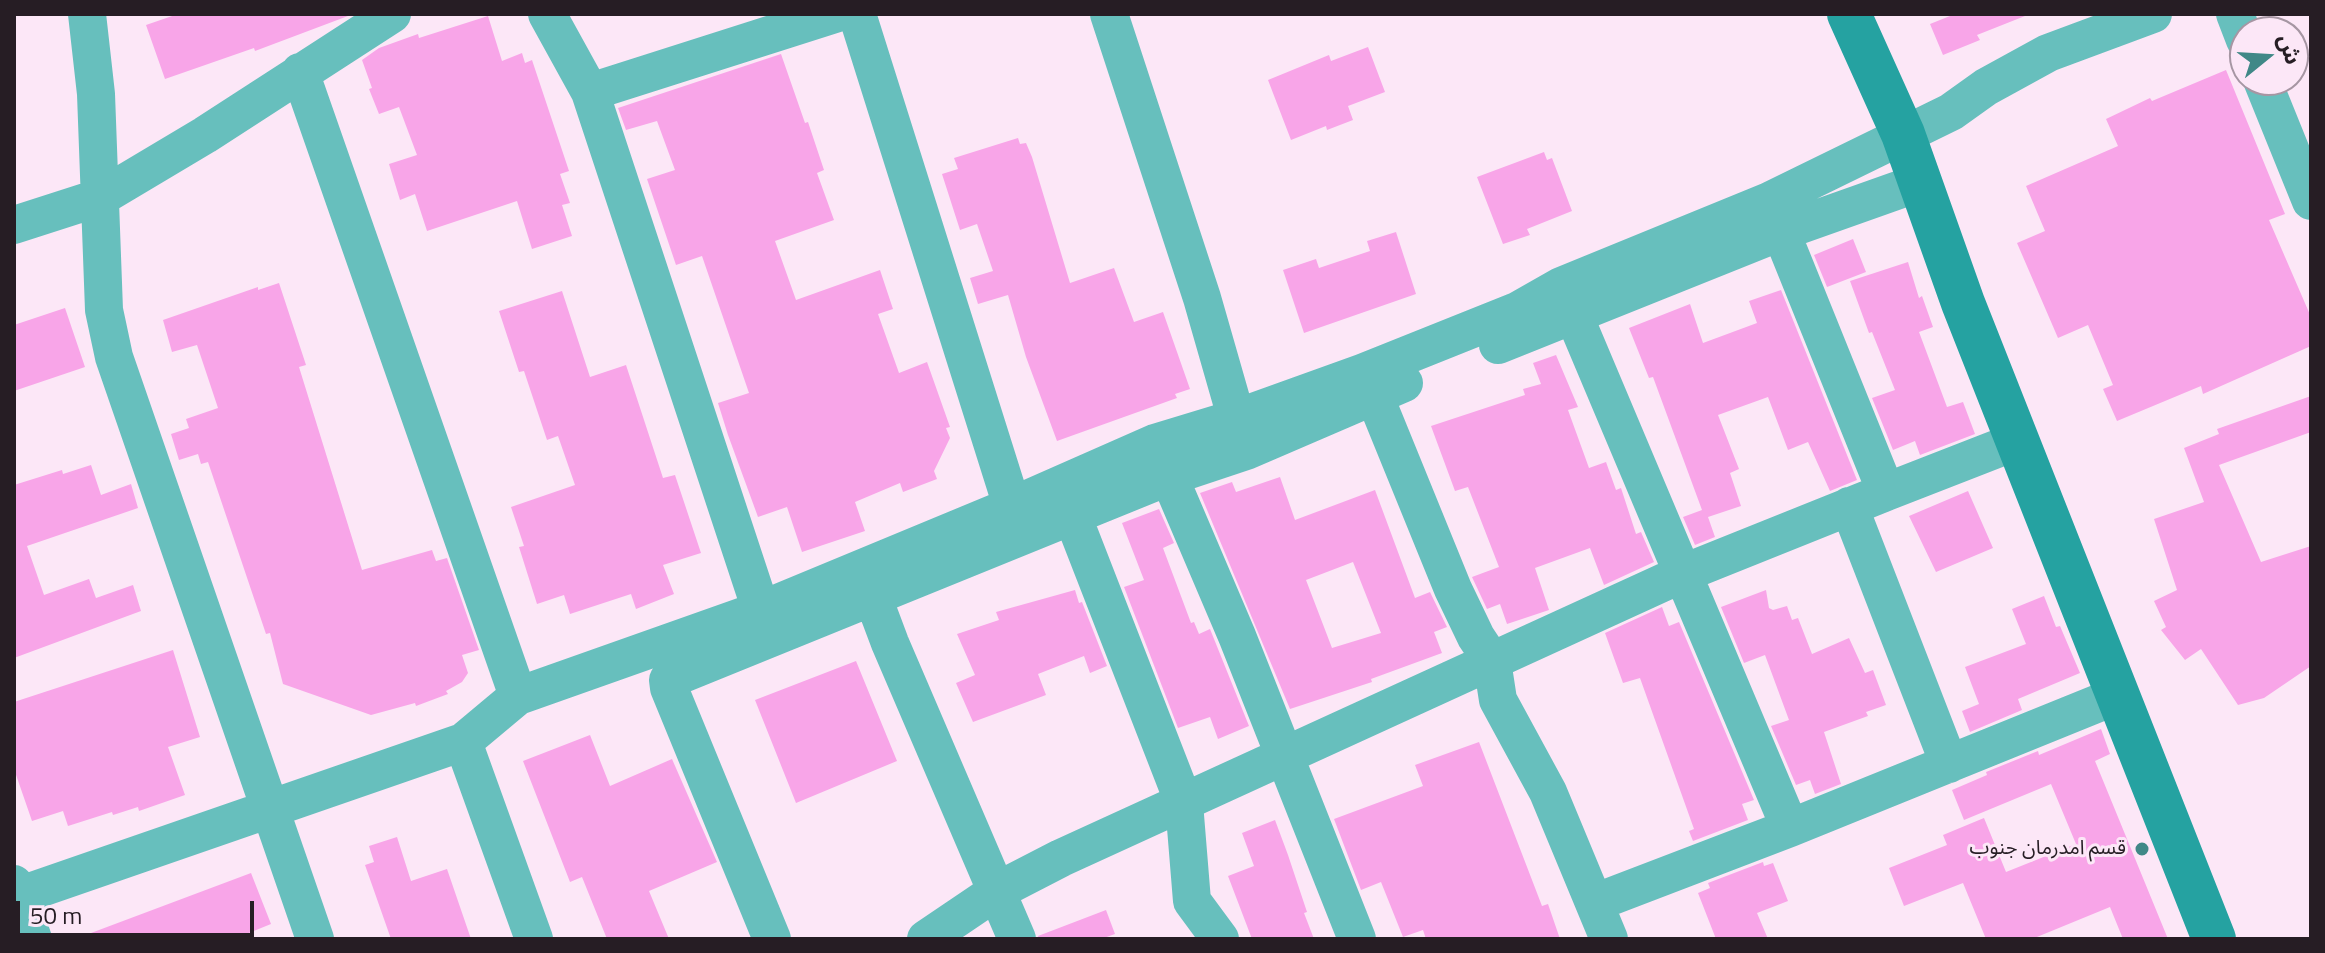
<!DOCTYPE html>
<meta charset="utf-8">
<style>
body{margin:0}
#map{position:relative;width:2325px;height:953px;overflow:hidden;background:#fce7f7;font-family:"Titillium Web","Noto Sans Arabic",sans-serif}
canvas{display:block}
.frame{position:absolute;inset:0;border:16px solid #261d24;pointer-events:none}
.north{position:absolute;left:2229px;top:16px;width:80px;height:80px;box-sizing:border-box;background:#fce7f7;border:2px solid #a696a3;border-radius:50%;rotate:72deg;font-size:22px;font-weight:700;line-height:32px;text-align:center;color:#261d24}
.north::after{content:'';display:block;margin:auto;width:28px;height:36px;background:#408887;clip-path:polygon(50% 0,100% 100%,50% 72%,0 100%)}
.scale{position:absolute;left:16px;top:901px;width:238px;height:36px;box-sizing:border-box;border:4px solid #261d24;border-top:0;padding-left:10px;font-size:24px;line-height:28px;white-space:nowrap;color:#261d24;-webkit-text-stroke:6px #fce7f7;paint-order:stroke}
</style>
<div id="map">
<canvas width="2325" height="953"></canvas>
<div class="frame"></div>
<div class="north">ش</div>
<div class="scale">50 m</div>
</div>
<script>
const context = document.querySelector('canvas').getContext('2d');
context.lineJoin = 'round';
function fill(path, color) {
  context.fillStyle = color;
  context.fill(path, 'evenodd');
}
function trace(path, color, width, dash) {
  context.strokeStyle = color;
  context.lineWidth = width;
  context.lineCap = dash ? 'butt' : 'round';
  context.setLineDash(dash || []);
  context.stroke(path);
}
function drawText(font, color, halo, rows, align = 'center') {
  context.font = font + ' "Titillium Web","Noto Sans Arabic",sans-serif';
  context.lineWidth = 6;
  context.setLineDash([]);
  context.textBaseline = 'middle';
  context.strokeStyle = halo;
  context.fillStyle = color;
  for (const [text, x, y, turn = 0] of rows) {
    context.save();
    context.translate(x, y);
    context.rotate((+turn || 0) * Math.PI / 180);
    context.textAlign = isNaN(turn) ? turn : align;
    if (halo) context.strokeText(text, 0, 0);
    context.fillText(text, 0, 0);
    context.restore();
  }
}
fill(new Path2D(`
 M178 14H348V16L255 51 254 48 165 79 146 25Z
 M1955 14H2025V16L1977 35 1980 40 1943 55 1930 24Z
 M488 16 502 61 522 53 525 63 532 60 569 171 560 174 570 203 562 205 572 236 532 249 517 201 427 231 415 194 400 200 389 164 417 155 399 107 379 114 369 89 372 88 362 60 379 48 418 34 419 38Z
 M1368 47 1385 92 1348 106 1353 120 1327 130 1326 126 1291 140 1268 80 1329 55 1331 61Z
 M781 54 805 123 808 122 824 170 817 173 834 220 775 241 796 300 880 270 893 309 878 314 899 373 927 362 950 427 946 428 950 438 934 471 937 479 903 492 900 483 855 502 865 531 802 552 787 507 758 517 728 435 718 403 749 393 702 256 676 265 647 179 675 170 657 121 626 130 618 108Z
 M2226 70 2285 214 2269 220 2311 317V346L2203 394 2201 386 2117 421 2103 389 2113 385 2088 325 2058 338 2017 243 2045 231 2026 186 2118 146 2106 119 2150 98 2152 101Z
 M1018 138 1020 144 1026 143 1032 157 1070 283 1114 268 1134 322 1163 312 1190 389 1175 394 1177 398 1057 441 1026 357 1008 295 978 304 970 278 993 271 977 224 960 230 942 174 958 169 954 158Z
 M1544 152 1547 160 1552 158 1572 211 1527 229 1530 235 1503 244 1477 177Z
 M1396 232 1416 294 1304 333 1283 270 1316 259 1319 268 1370 251 1367 241Z
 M1853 239 1866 272 1827 287 1814 255Z
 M1908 262 1919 298 1922 296 1933 327 1919 332 1947 407 1963 402 1975 434 1920 455 1915 441 1893 450 1872 398 1895 390 1872 332 1869 333 1850 281Z
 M279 283 306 365 299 367 362 570 432 550 436 561 447 558 479 650 462 655 468 673 462 682 446 691 448 694 416 706 415 703 371 715 283 684 270 633 266 634 208 462 201 464 198 454 179 460 171 434 189 428 186 419 218 408 197 345 172 352 163 320 258 287V290Z
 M1781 290 1857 480 1830 491 1808 442 1788 450 1768 397 1718 415 1739 469 1730 473 1741 506 1708 517 1715 537 1695 545 1683 517 1702 510 1653 377 1649 378 1629 328 1690 304 1703 343 1757 323 1749 301Z
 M562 291 590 377 626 365 663 478 675 475 701 553 663 565 674 594 636 609 631 594 570 614 564 595 537 604 519 547 524 546 511 507 575 485 558 436 547 440 524 371 519 372 499 311Z
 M65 308 85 367 14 391V325Z
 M1556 355 1578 407 1568 410 1589 468 1606 462 1616 490 1621 488 1636 534 1641 532 1654 562 1604 585 1590 548 1535 568 1549 610 1507 624 1500 604 1487 609 1472 577 1499 567 1468 487 1455 491 1431 426 1525 395 1523 389 1541 384 1533 363Z
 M2311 396V432L2219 465 2261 562 2311 546V666L2264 698 2238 705 2201 649 2185 660 2161 630 2166 627 2154 601 2177 590 2154 519 2204 502 2184 448 2219 434 2217 429Z
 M91 465 101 495 131 484 138 508 27 546 44 595 89 579 96 598 133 585 141 611 14 658V485L62 470 63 474Z
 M1280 477 1295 520 1375 490 1415 598 1430 592 1447 627 1434 632 1442 653 1371 679 1372 682 1290 709 1200 493 1232 482 1236 492ZM1353 562 1381 633 1332 648 1306 580Z
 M1968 491 1993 548 1936 572 1909 516Z
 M1159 509 1174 543 1163 548 1191 623 1194 622 1199 634 1210 629 1249 726 1218 739 1210 717 1178 728 1124 587 1144 580 1122 523Z
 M1075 590 1079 603 1082 602 1107 666 1090 673 1084 656 1038 674 1046 695 973 722 956 683 975 675 957 634 999 620 996 612Z
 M1766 590 1769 608 1773 610 1787 606 1792 620 1798 618 1812 654 1849 638 1865 673 1873 670 1886 705 1866 712 1868 716 1824 732 1841 784 1815 794 1810 780 1796 785 1771 726 1789 720 1765 655 1744 663 1721 607Z
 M2044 596 2056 627 2060 626 2080 673 2018 699 2022 710 1970 732 1962 711 1979 704 1965 667 2026 644 2012 609Z
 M1662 607 1669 626 1679 622 1754 800 1742 804 1748 820 1693 841 1689 831 1694 829 1640 678 1623 683 1605 633Z
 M173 650 200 737 168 747 185 795 139 811 138 807 113 815 112 812 68 826 63 811 32 821 14 769V702Z
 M856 661 897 761 796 803 755 700Z
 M2101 729 2110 754 2095 761 2168 939H2123L2110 907 2032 939H1986L1963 883 1904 906 1889 868 1947 845 1943 835 1984 818 2006 872 2076 844 2051 784 1964 820 1952 790 1987 775 1986 772 2038 751 2039 755Z
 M590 735 610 786 672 759 717 862 649 891 669 939H607L582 877 570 882 523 761Z
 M1479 742 1542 906 1548 904 1560 939H1426L1423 930 1403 937 1381 882 1361 890 1334 819 1423 786 1415 765Z
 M1275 820 1288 855 1307 912 1304 913 1314 939H1252L1228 876 1254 866 1242 833Z
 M397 837 411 881 447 869 471 939H391L365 865 374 862 369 846Z
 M1763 862 1764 866 1773 863 1788 901 1757 913 1768 939H1716L1698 893 1710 888 1708 883Z
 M251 873 271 924 234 939H84L83 936Z
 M1106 910 1115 934 1101 939H1039L1038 936Z`), '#f8a5e8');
trace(new Path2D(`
 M87 14 96 94 104 310 114 357 315 939
 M547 14 590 92 761 610
 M857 14 1012 506
 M1109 14 1202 298 1243 441
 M2235 14 2245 40
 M300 72 518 696
 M2262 80 2311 201
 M590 92 835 14
 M1771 207 1886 492 2017 441
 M14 225 101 197 205 135 392 14
 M1564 292 1790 828
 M1498 345 1780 232 1921 182
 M1374 395 1453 589 1476 637 1492 661 1498 700 1548 792 1609 939
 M1159 453 1237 636 1357 939
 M1849 506 1949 764
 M1072 515 1184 803 1192 901 1220 939
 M872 595 890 643 1017 939
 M463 742 534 939
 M14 884 33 939
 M18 896 463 742 518 696 761 610 1012 506 1155 443 1234 419 1362 373 1517 311 1561 286 1769 201 1951 112 1986 87 2048 53 2153 14
 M1594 903 1790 828 2116 696
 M772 939 669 688 668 680 1168 477 1246 451 1404 383
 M926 939 997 891 1061 858 1684 573 1886 492`), '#67bfbd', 38);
trace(new Path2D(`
 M1849 14 1903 134 1963 303 2214 939`), '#25a2a1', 44);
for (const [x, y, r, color] of [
 [2142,849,8,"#408887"]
]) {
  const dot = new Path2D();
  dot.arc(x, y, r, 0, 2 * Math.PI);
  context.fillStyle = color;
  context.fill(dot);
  trace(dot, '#fce7f7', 3);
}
drawText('20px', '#261d24', '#fce7f7', [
 ["قسم امدرمان جنوب",2126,849]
], 'right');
</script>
